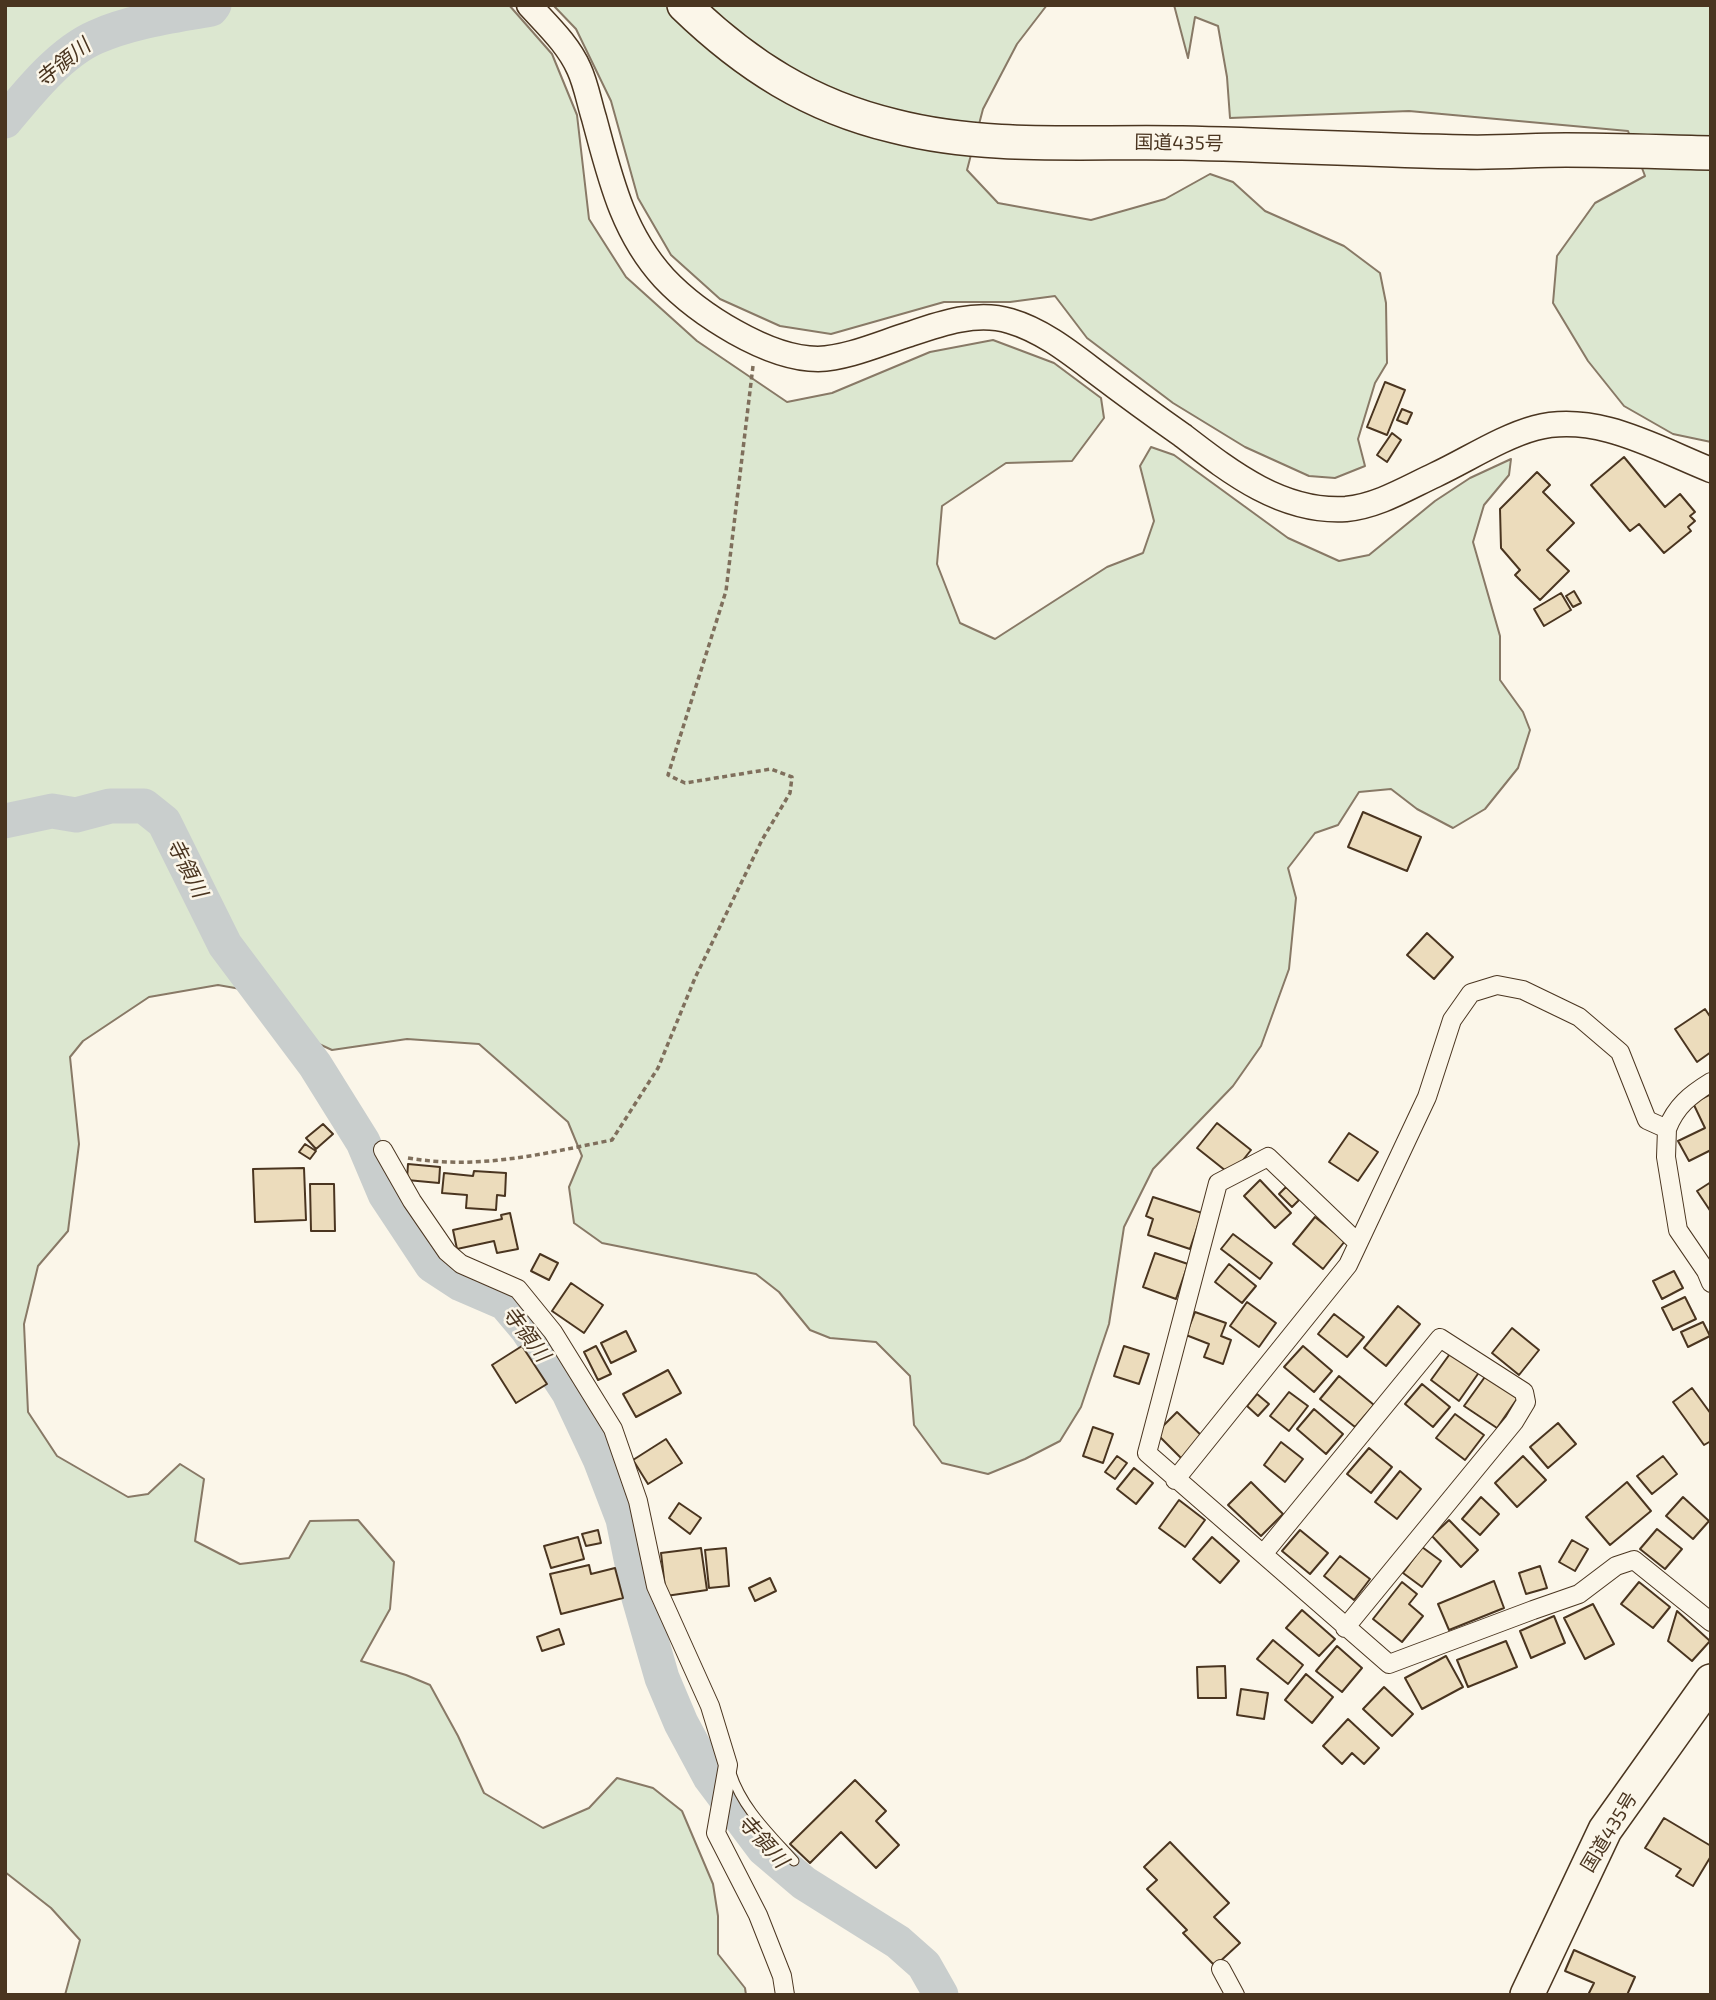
<!DOCTYPE html>
<meta charset="utf-8">
<style>
body{margin:0}
#map{position:relative;width:1716px;height:2000px;overflow:hidden;background:#fbf6e9;font-family:"Exo 2",sans-serif}
canvas{display:block}
.frame{position:absolute;inset:0;border:7px solid #4a3520;pointer-events:none}
</style>
<div id="map">
<canvas width="1716" height="2000"></canvas>
<div class="frame"></div>
</div>
<script>
const context = document.querySelector('canvas').getContext('2d');
context.lineJoin = 'round';
function fill(path, color) {
  context.fillStyle = color;
  context.fill(path, 'evenodd');
}
function trace(path, color, width, dash) {
  context.strokeStyle = color;
  context.lineWidth = width;
  context.lineCap = dash ? 'butt' : 'round';
  context.setLineDash(dash || []);
  context.stroke(path);
}
function drawText(font, color, halo, rows, align = 'center') {
  context.font = font + ' "Exo 2","Noto Sans JP",sans-serif';
  context.lineWidth = 5;
  context.setLineDash([]);
  context.textBaseline = 'middle';
  context.strokeStyle = halo;
  context.fillStyle = color;
  for (const [text, x, y, turn = 0] of rows) {
    context.save();
    context.translate(x, y);
    context.rotate((+turn || 0) * Math.PI / 180);
    context.textAlign = isNaN(turn) ? turn : align;
    if (halo) context.strokeText(text, 0, 0);
    context.fillText(text, 0, 0);
    context.restore();
  }
}
const green = new Path2D(`
 M5 5H509L552 54 577 115 589 219 626 277 697 341 787 402 832 393 930 352 993 340 1054 363 1101 398 1104 418 1072 461 1006 463 942 506 937 564 960 623 995 639 1107 567 1143 553 1154 521 1140 466 1151 447 1174 455 1288 538 1339 561 1369 555 1435 501 1470 478 1511 459 1509 475 1484 505 1473 542 1500 636V680L1523 712 1530 730 1518 768 1485 809 1453 828 1417 809 1391 789 1359 792 1338 825 1315 833 1288 868 1296 898 1289 969 1261 1046 1233 1086 1153 1169 1124 1227 1109 1324 1081 1407 1060 1441 1025 1459 988 1474 942 1463 914 1425 910 1376 876 1342 830 1338 810 1330 779 1292 756 1274 602 1243 574 1223 569 1187 582 1156 568 1122 479 1044 407 1039 332 1050 306 1038 269 994 218 985 149 997 83 1041 70 1057 79 1144 68 1231 38 1266 24 1324 28 1412 57 1456 128 1497 148 1494 180 1464 204 1479 195 1541 240 1564 289 1558 310 1521 358 1520 394 1562 390 1609 361 1661 406 1675 430 1685 458 1736 484 1793 543 1828 589 1808 617 1778 653 1788 682 1811 713 1884 718 1916V1954L745 1988 746 1995H65L80 1940 51 1908 5 1872Z
 M553 5H1047L1017 44 983 109 967 170 998 203 1091 220 1165 199 1210 174 1233 182 1265 211 1344 246 1380 273 1386 303 1387 363 1375 383 1358 439 1365 466 1335 478 1309 476 1245 447 1173 403 1087 338 1055 296 1010 302H944L831 334 780 326 720 299 671 255 638 198 611 101 576 29Z
 M1174 5H1711V442L1673 434 1624 406 1588 361 1553 303 1557 256 1595 203 1645 176 1628 131 1409 111 1230 118 1227 77 1218 26 1195 17 1188 58Z`);
fill(green, '#dce7d0');
trace(green, '#887966', 2);
trace(new Path2D(`
 M5 121C29 92 61 52 96 37 132 21 173 16 211 9L214 5
 M5 821 52 811 76 815 110 806H144L164 822 225 945 315 1065 363 1142 385 1194 432 1265 461 1284 505 1303 527 1329 569 1393 600 1459 623 1519 639 1598 662 1678 681 1723 710 1777 764 1849 804 1883 898 1942 924 1965 941 1995`), '#c9cecd', 35);
const building = new Path2D(`
 M1385 382 1405 390 1387 435 1367 427Z
 M1402 409 1412 413 1407 424 1397 420Z
 M1392 433 1401 440 1387 462 1377 455Z
 M1624 457 1665 507 1680 494 1695 512 1690 516 1695 521 1688 527 1691 531 1664 553 1639 524 1630 531 1591 485Z
 M1537 472 1550 485 1543 492 1574 523 1547 550 1569 571 1540 600 1515 575 1520 570 1501 548 1500 509Z
 M1574 591 1581 603 1573 607 1566 596Z
 M1561 593 1571 610 1544 626 1534 609Z
 M1363 812 1421 837 1407 871 1348 847Z
 M1427 933 1453 957 1434 979 1407 955Z
 M1705 1009 1711 1018V1052L1697 1062 1675 1029Z
 M1711 1094V1150L1689 1161 1678 1141 1705 1128 1693 1103Z
 M1217 1123 1251 1150 1231 1175 1197 1148Z
 M323 1124 333 1134 316 1149 306 1138Z
 M1349 1133 1378 1152 1358 1181 1329 1162Z
 M305 1144 316 1151 310 1159 299 1152Z
 M408 1164 440 1167 439 1183 407 1180Z
 M304 1168 306 1220 255 1222 253 1169Z
 M474 1171 506 1173 505 1196 497 1195 496 1210 466 1208 467 1195 442 1193 444 1173 473 1176Z
 M1260 1180 1291 1213 1275 1228 1244 1196Z
 M1711 1182V1212L1697 1191Z
 M310 1184H334L335 1231H311Z
 M1286 1187 1299 1200 1292 1207 1279 1194Z
 M1153 1197 1202 1213 1190 1249 1148 1235 1153 1219 1146 1216Z
 M510 1213 518 1249 497 1253 494 1241 457 1249 453 1230 502 1219 501 1215Z
 M1315 1217 1345 1241 1323 1269 1293 1244Z
 M1233 1234 1272 1263 1260 1279 1221 1249Z
 M1155 1253 1188 1264 1176 1299 1143 1287Z
 M540 1254 558 1263 549 1280 531 1271Z
 M1229 1264 1256 1286 1242 1303 1215 1282Z
 M1674 1271 1683 1288 1662 1299 1653 1281Z
 M571 1283 603 1305 584 1333 552 1311Z
 M1685 1297 1696 1319 1673 1330 1662 1308Z
 M1247 1302 1276 1323 1259 1347 1230 1326Z
 M1398 1306 1420 1324 1386 1366 1364 1348Z
 M1195 1312 1226 1323 1221 1336 1231 1340 1223 1364 1204 1357 1209 1344 1186 1335Z
 M1334 1314 1364 1337 1347 1357 1318 1334Z
 M1703 1322 1710 1336 1688 1347 1681 1332Z
 M1512 1328 1539 1350 1519 1375 1492 1353Z
 M626 1331 636 1351 611 1363 601 1343Z
 M522 1346 547 1384 516 1403 492 1365Z
 M596 1346 611 1374 598 1380 584 1352Z
 M1124 1346 1149 1354 1139 1384 1114 1376Z
 M1303 1346 1332 1371 1314 1392 1284 1367Z
 M1452 1351 1480 1371 1459 1401 1431 1380Z
 M668 1370 681 1393 636 1417 623 1394Z
 M1487 1374 1519 1396 1497 1428 1464 1406Z
 M1339 1376 1374 1405 1355 1427 1320 1399Z
 M1422 1384 1450 1407 1433 1427 1405 1404Z
 M1692 1388 1711 1414V1441L1704 1445 1673 1402Z
 M1289 1392 1308 1406 1289 1431 1270 1416Z
 M1257 1394 1269 1404 1258 1416 1247 1406Z
 M1314 1409 1343 1434 1326 1454 1297 1429Z
 M1177 1412 1204 1438 1183 1460 1156 1433Z
 M1455 1414 1484 1435 1465 1460 1436 1438Z
 M1558 1423 1576 1444 1548 1468 1530 1447Z
 M1093 1427 1113 1434 1103 1463 1083 1456Z
 M666 1439 682 1463 648 1484 633 1460Z
 M1281 1442 1303 1459 1285 1482 1264 1465Z
 M1369 1448 1392 1467 1371 1493 1347 1474Z
 M1117 1456 1127 1463 1115 1479 1105 1472Z
 M1523 1456 1546 1480 1517 1507 1495 1483Z
 M1663 1456 1677 1474 1652 1494 1637 1476Z
 M1134 1468 1153 1483 1136 1504 1117 1489Z
 M1400 1471 1421 1489 1397 1519 1375 1502Z
 M1251 1482 1283 1514 1261 1536 1228 1505Z
 M1627 1482 1651 1511 1610 1545 1586 1517Z
 M1481 1497 1499 1514 1480 1535 1462 1519Z
 M1683 1497 1709 1521 1693 1539 1666 1516Z
 M1179 1500 1205 1520 1185 1547 1159 1528Z
 M679 1503 701 1518 690 1534 669 1518Z
 M1449 1520 1478 1550 1461 1567 1432 1536Z
 M1657 1529 1682 1549 1665 1569 1640 1549Z
 M598 1530 601 1543 586 1546 582 1534Z
 M1300 1530 1328 1553 1310 1574 1282 1551Z
 M578 1537 584 1559 551 1568 544 1546Z
 M1212 1537 1239 1561 1220 1583 1193 1559Z
 M1572 1540 1588 1549 1575 1571 1559 1562Z
 M1422 1547 1441 1561 1422 1587 1403 1573Z
 M701 1548 707 1590 666 1596 661 1553Z
 M726 1548 729 1586 709 1588 705 1550Z
 M1340 1556 1370 1579 1354 1600 1324 1576Z
 M589 1565 591 1574 615 1568 623 1598 561 1614 550 1574Z
 M1540 1566 1547 1588 1526 1594 1519 1573Z
 M770 1578 776 1591 755 1601 749 1588Z
 M1494 1581 1504 1608 1449 1630 1438 1604Z
 M1402 1582 1417 1594 1409 1604 1423 1616 1402 1642 1373 1619Z
 M1639 1582 1670 1607 1653 1628 1621 1604Z
 M1593 1604 1614 1644 1585 1659 1564 1618Z
 M1302 1610 1335 1639 1319 1656 1286 1628Z
 M1677 1611 1710 1641 1692 1661 1668 1641Z
 M1554 1616 1565 1643 1531 1658 1520 1631Z
 M559 1629 564 1644 542 1651 537 1637Z
 M1273 1640 1303 1665 1288 1684 1257 1659Z
 M1506 1641 1517 1667 1468 1687 1457 1660Z
 M1337 1646 1362 1668 1342 1692 1316 1671Z
 M1446 1656 1463 1687 1422 1709 1405 1678Z
 M1225 1666 1226 1698H1198L1197 1667Z
 M1306 1674 1333 1697 1312 1723 1285 1700Z
 M1384 1687 1413 1714 1392 1736 1363 1709Z
 M1241 1689 1268 1693 1264 1719 1237 1715Z
 M1348 1719 1379 1748 1364 1764 1352 1753 1342 1764 1323 1746Z
 M855 1780 886 1811 876 1821 899 1845 876 1868 841 1832 810 1863 790 1844Z
 M1664 1818 1711 1846V1856L1693 1886 1676 1876 1681 1869 1645 1848Z
 M1170 1842 1229 1903 1214 1917 1240 1943 1215 1966 1183 1933 1187 1930 1147 1889 1157 1880 1144 1867Z
 M1574 1950 1635 1977 1627 1995H1588L1594 1983 1565 1971Z`);
fill(building, '#ecdcbc');
trace(building, '#4a3520', 2);
const lane = new Path2D(`
 M731 1773C742 1808 770 1834 794 1861`);
const street = new Path2D(`
 M1667 1129C1676 1106 1690 1095 1711 1082
 M383 1150 412 1201 447 1252 461 1264 518 1289 553 1332 613 1429 638 1501 656 1586 710 1706 728 1765 716 1833 758 1915 782 1976 785 1995
 M1358 1243 1268 1157 1218 1183 1147 1453 1389 1664 1533 1610 1579 1594 1616 1566 1634 1560 1711 1622
 M1175 1480 1348 1265 1427 1097 1452 1020 1471 993 1497 985 1523 990 1579 1017 1620 1052 1647 1120 1667 1129 1666 1157 1678 1230 1706 1271 1711 1283
 M1264 1553 1440 1338 1524 1392 1526 1402 1514 1422 1345 1628
 M1221 1969 1235 1995`);
const secondary = new Path2D(`
 M529 5C547 25 568 44 579 69 586 84 589 102 594 118 610 177 622 232 664 278 698 314 768 359 818 359 848 358 881 343 910 334 942 323 977 311 1010 321 1041 330 1068 351 1093 370 1122 392 1152 414 1182 435 1230 472 1282 513 1346 509 1378 506 1407 488 1435 475 1467 460 1502 437 1535 428 1596 412 1656 448 1711 470`);
const highway = new Path2D(`
 M684 5C746 65 810 106 894 126 987 150 1086 141 1182 143 1276 145 1370 150 1465 152 1499 153 1533 150 1566 150 1614 150 1663 152 1711 153
 M1527 1995 1605 1830 1711 1681`);
trace(lane, '#4a3520', 11);
trace(street, '#4a3520', 20);
trace(secondary, '#4a3520', 27);
trace(highway, '#4a3520', 36);
trace(new Path2D(`
 M408 1158C479 1170 542 1154 612 1140L658 1068 695 978 762 840 790 793 792 777 771 769 685 783 668 775 726 591 753 366`), '#7f6f5c', 3.5, [5, 3.5]);
trace(lane, '#fbf6e9', 9);
trace(street, '#fbf6e9', 18);
trace(secondary, '#fbf6e9', 24);
trace(highway, '#fbf6e9', 33);
drawText('19px', '#4a3520', '#fbf6e9', [
 ["国道435号",1179,143,1],
 ["国道435号",1609,1832,-59]
]);
drawText('italic 21px', '#4a3520', '#fbf6e9', [
 ["寺領川",63,63,-39],
 ["寺領川",187,868,63],
 ["寺領川",526,1334,53],
 ["寺領川",763,1841,48]
]);
</script>
